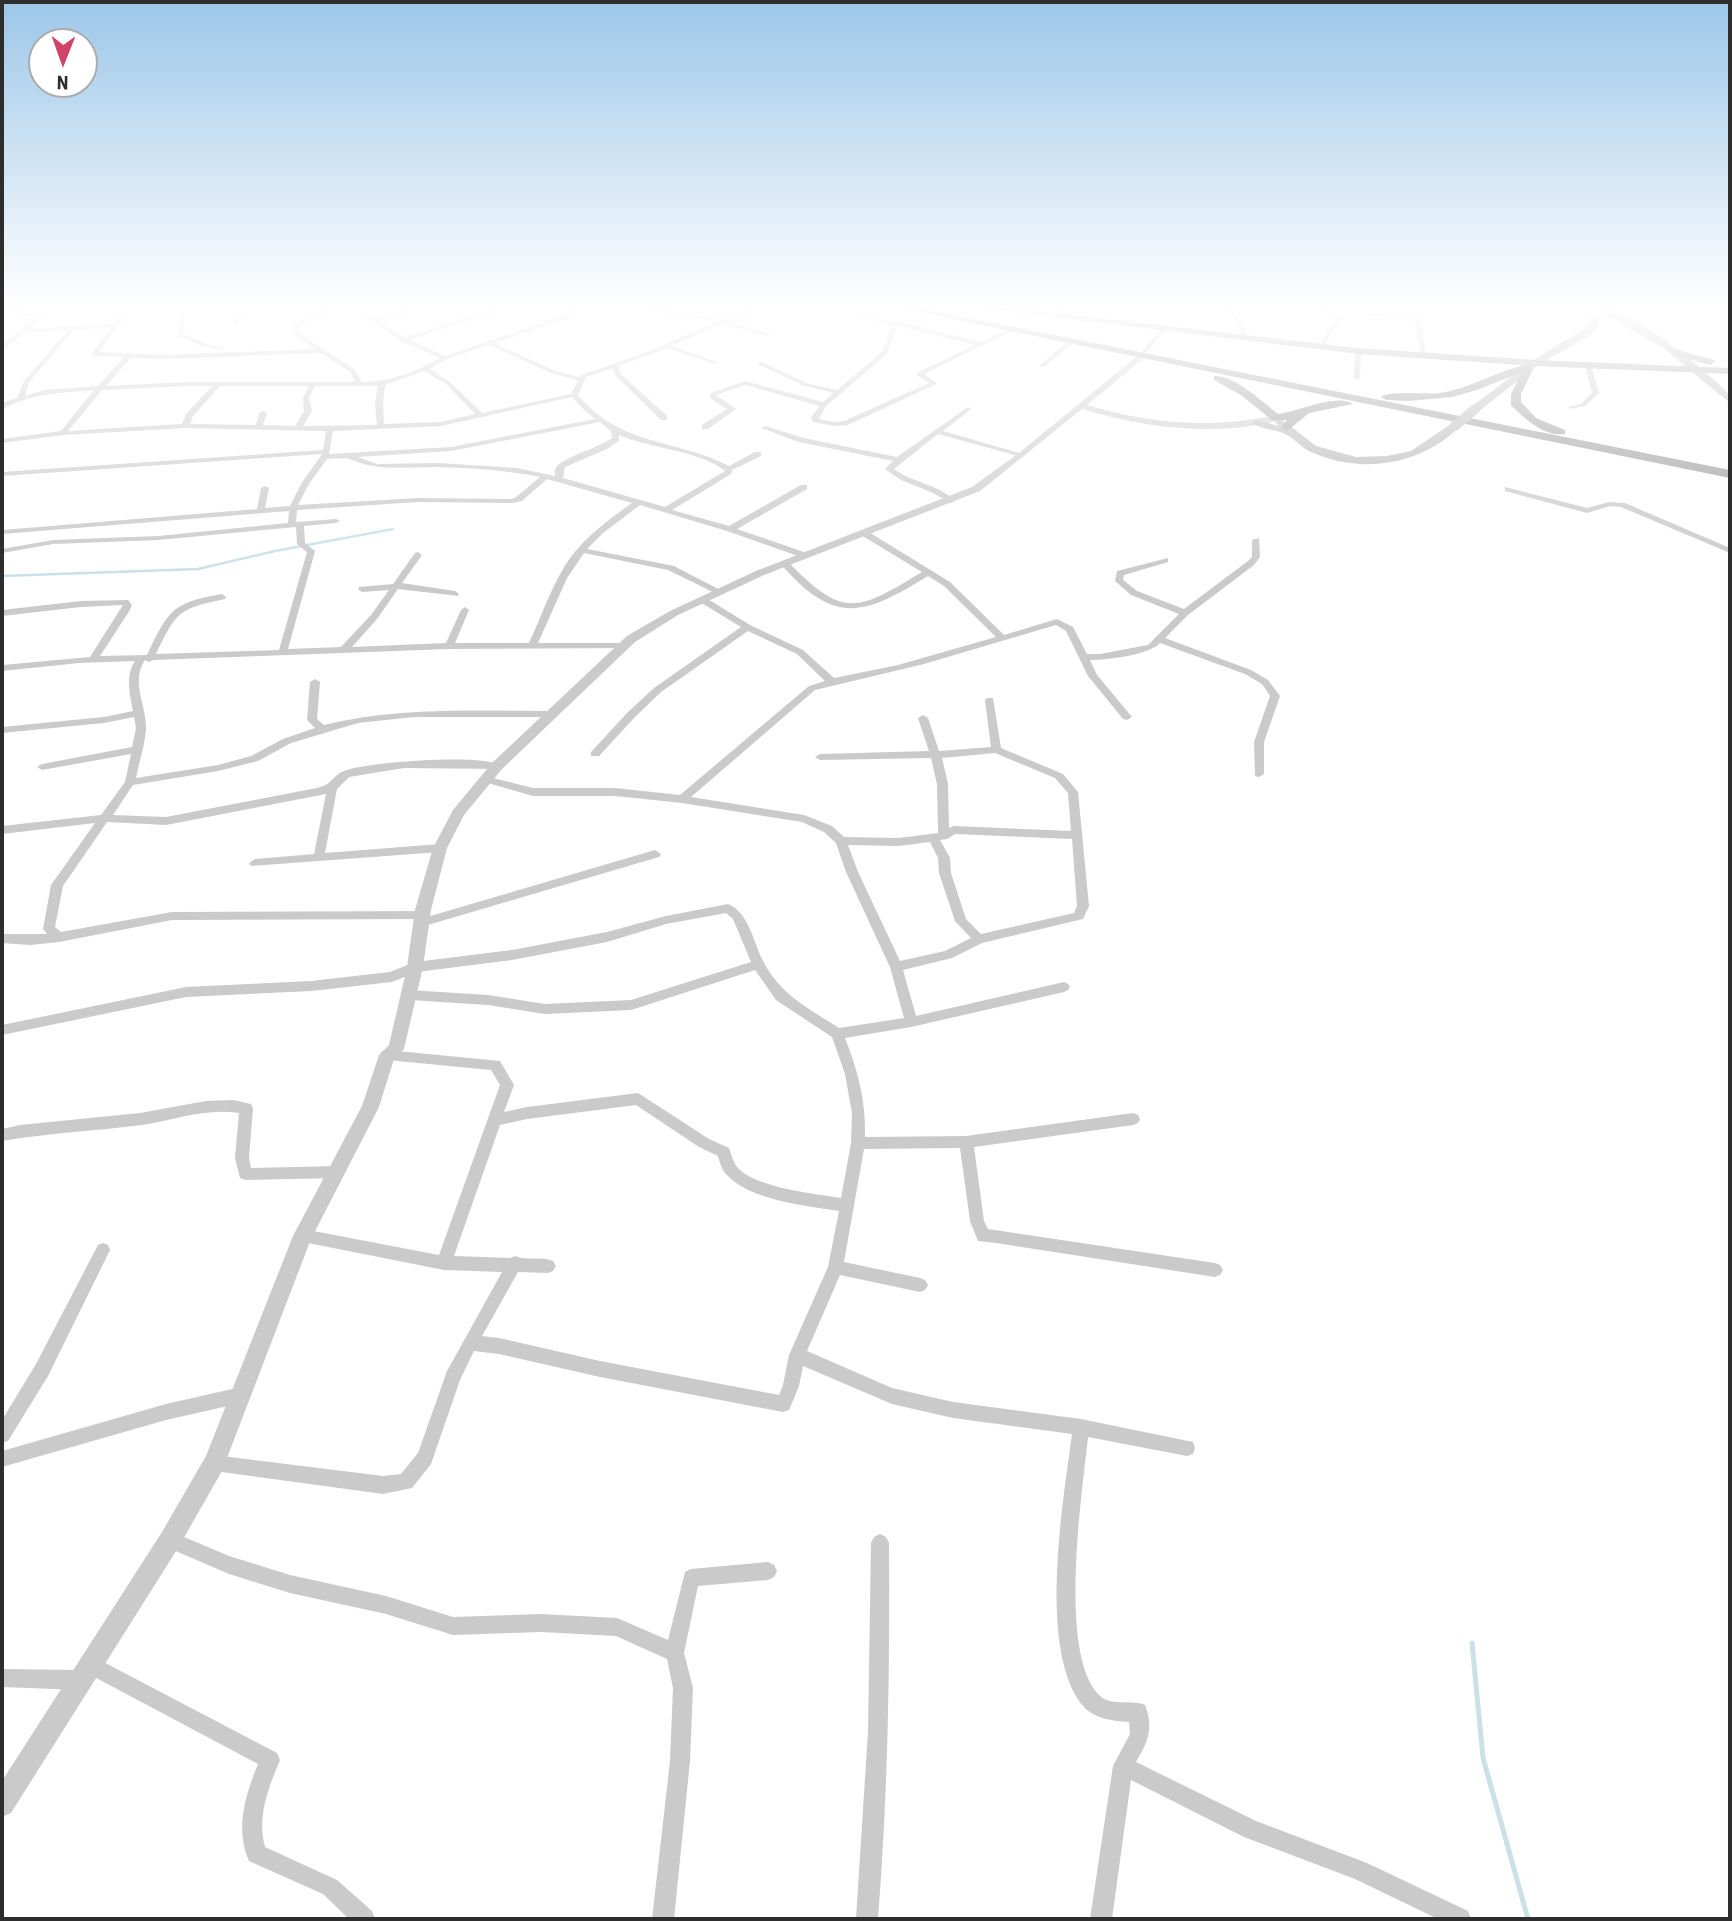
<!DOCTYPE html>
<style>
body{margin:0}
#map{position:relative;width:1732px;height:1921px;overflow:hidden;background:#fff;font-family:"Roboto Condensed",sans-serif}
canvas{display:block}
.frame{position:absolute;inset:0;border:4px solid #2d2d2d;pointer-events:none}
.north{position:absolute;left:28px;top:28px;width:70px;height:70px;box-sizing:border-box;background:#fff;border:2px solid #ababab;border-radius:50%;rotate:181deg;font-size:19px;font-weight:700;line-height:28px;text-align:center;color:#2d2d2d}
.north::after{content:'';display:block;margin:auto;width:24px;height:32px;background:#d04469;clip-path:polygon(50% 0,100% 100%,50% 72%,0 100%)}
</style>
<div id="map">
<canvas width="1732" height="1921"></canvas>
<div class="frame"></div>
<div class="north">N</div>
</div>
<script>
const context = document.querySelector('canvas').getContext('2d');
context.lineJoin = 'round';
function trace(path, color, width, dash) {
  context.strokeStyle = color;
  context.lineWidth = width;
  context.lineCap = dash ? 'butt' : 'round';
  context.setLineDash(dash || []);
  context.stroke(path);
}
function fill(path, color) {
  context.fillStyle = color;
  context.fill(path, 'evenodd');
}
trace(new Path2D(`
 M2 576 198 569 275 551 393 529`), '#cbe1e7', 2.5);
trace(new Path2D(`
 M1472 1643 1483 1758 1528 1919`), '#cbe1e7', 5);
fill(new Path2D(`
 M51 305H58L29 329 113 324 128 305H134L99 352 164 355 315 349 297 337 292 326C308 315 327 305 347 305L309 319 297 327 302 335 355 370 362 382C390 382 415 372 440 358L400 341 349 305H357L375 318 418 305H429L379 321 405 337 507 305H518L409 340 445 356 573 312 551 305H562L575 309V305H581V312L574 316 495 343 555 371 579 377 581 375 648 352 715 322 682 315 588 305H617L682 311 721 320 759 305H769L727 321 771 335V337L721 324 672 346 716 362V364L667 348 621 365 619 369 621 374 667 416V420H661L616 376 613 368 586 377 578 395C621 447 675 438 729 466L755 452H761V456L732 470 731 474 672 510 729 526 801 485H807V489L737 529 807 553V557H801L727 531 640 505 603 533 587 549 674 566 724 592 717 594 668 570 584 553 567 578 538 643H624L627 644V648L449 649 153 660 149 662 145 660C130 683 147 705 146 729 145 745 139 762 136 778L218 765 251 756 283 739 315 728 307 720 310 682 315 679 320 682 317 719 324 725C399 707 475 711 552 711L557 714 552 717H414L358 723 291 743 258 761 218 771 133 785 113 815 166 817 317 788C332 785 332 776 344 771 366 762 485 753 502 766L497 769 404 768 349 777 337 789 325 853 440 844 446 848 440 852 251 866 249 863 255 859 314 854 326 794 166 825 107 822 63 886 55 927 61 932 172 912 422 911 426 912 427 917 655 850 661 854 659 857 421 927 415 923 418 919 172 920 59 942 30 945 2 943 3 934H47L43 929 51 885 95 823 2 834V826L101 815 125 782 131 754 42 770 37 767 42 764 132 747 136 728 134 717 104 723 2 733V727L104 717 133 711C130 694 125 676 135 661L79 663 2 671V665L90 657 123 605 81 607 2 616V610L81 601 128 600 132 605 130 610 100 656 147 655C169 610 171 603 222 594L226 597 225 599C178 609 177 611 156 654L279 650 307 552 297 544 296 527 158 540 53 544 2 553V549L53 540 158 536 288 523 289 511 2 534V530L257 509 261 488 265 486 269 488 265 508 290 506 301 484 322 454 2 476V472L323 450 326 431 185 428 63 435 2 443V439L61 431 94 390C62 393 29 393 2 410L4 402 17 398 24 381 67 331 25 332 2 350V345L36 317 2 311V307L40 314ZM110 328 91 354 94 356 124 357 98 386 45 390 25 396 29 382 74 330ZM489 345 551 373 578 380 571 394 482 413 450 382 430 369 447 359ZM321 353 350 372 355 382H186L106 386 131 358 164 359ZM424 371 446 384 475 414 441 422 384 424 383 404 385 385ZM186 386H212L187 413 182 424 68 431 102 390ZM220 386H309L303 398 304 411 295 426 263 425 267 413 263 411 259 413 256 425 190 424 193 416ZM315 386H378L375 404 377 425 303 426 312 411 309 398ZM572 397 582 408 595 419 451 447 329 454 333 431 441 426ZM600 422 611 431 612 438C599 447 566 457 558 465 554 469 555 471 555 476L517 468 439 463 377 464 358 457 451 451ZM619 435C651 449 699 450 725 471L665 507 563 478 565 467 607 449 619 441ZM347 458C378 472 404 467 437 467 471 468 507 470 540 477L516 497 512 499 418 498 298 505 309 484 327 459ZM547 479 632 503C610 519 587 535 570 558 552 584 542 615 529 643H455L469 610 465 607 461 610 446 643 352 647 377 619 398 589 458 596 459 594 455 591 402 583 422 555 418 552 415 553 393 584 359 587 358 589 362 592 389 590 371 615 341 647 288 649 315 551 305 543 304 526 336 523 340 521 336 519 296 522 297 510 418 502 512 503 522 501Z
 M181 305H187L183 334 208 344 223 348V350L204 347 178 336Z
 M253 305H260L238 323H234V321Z
 M813 305H842L839 307Z
 M845 305H852L873 318 915 325 981 342 1009 329 1014 330 924 374 936 382V384L848 425 834 426 813 422 811 417 820 406 745 385 716 395 736 409 708 429H702V425L727 409 710 398 711 393 745 381 823 402 833 393 802 385 758 364V362H762L806 383 837 390 882 352 891 325 860 317ZM897 326 975 345 917 373V375L929 383 844 421 834 422 819 419 826 406 887 354Z
 M1058 305H1064L1062 315 1059 317 1056 315Z
 M1136 305H1142L1145 310 1140 311Z
 M1221 305H1228L1246 327 1245 337H1241V328Z
 M1310 305H1319L1344 318 1332 332 1326 345 1321 344 1326 331 1337 319Z
 M1402 305H1408L1421 324 1426 353 1421 352 1415 324 1411 318 1366 316 1363 314 1366 312 1408 314Z
 M1568 305H1577L1591 313 1586 314Z
 M1163 328 1165 331 1145 354H1141V352Z
 M1068 342 1073 343 1044 367H1040V365Z
 M1358 349 1361 351 1360 378 1357 380 1354 378 1355 351Z
 M1588 363 1591 365 1599 393 1585 406 1569 409V407L1581 404 1592 393 1585 365Z
 M968 407 970 408V410L943 431 1026 455 1022 457 938 434 894 469C913 483 938 484 955 501L951 503 933 493 901 480 885 469 893 461 799 442 761 428 765 426 804 438 897 457Z
 M1505 487 1587 508 1609 502 1625 503 1730 548V553L1621 507 1610 506 1587 513 1505 491Z
 M861 531H867L950 582 1004 635 1057 619 1073 627 1087 654H1100L1148 645 1179 614 1131 595 1115 581 1117 571 1168 558V562L1124 575 1123 580 1137 591 1184 609 1248 561 1252 557V540L1259 538 1260 557 1254 565 1188 615 1165 638 1251 670 1268 680 1280 696 1264 742V774L1259 777 1255 776 1254 742 1270 696 1262 684 1245 674 1160 643C1149 655 1107 660 1090 660L1097 675 1132 717 1127 720 1123 719 1088 676 1066 631 1056 625 924 664 815 690 691 797 804 815 832 826 844 837 899 838 938 833 937 784 931 758 820 760 815 757 820 754 929 751 918 718 923 715 928 718 939 751 991 747 985 700 987 698H993L1001 748 1063 774 1078 792 1089 906 1083 919 982 943 952 958 903 970 916 1016 1064 982 1068 984 1070 987 1068 990 1064 992 911 1027 845 1038C858 1071 866 1101 865 1137L966 1136 1133 1113 1138 1115 1140 1119 1138 1123 1133 1125 974 1147 984 1221 988 1229 1215 1263 1220 1265 1223 1270 1220 1275 1215 1277 996 1243 978 1241 970 1221 960 1148 864 1149 844 1262 920 1278 925 1280 928 1285 925 1290 920 1292 840 1275 807 1351 892 1388 953 1402 1081 1419 1193 1442 1195 1448 1193 1454 1187 1456 1088 1437C1082 1494 1058 1653 1099 1695 1110 1707 1131 1699 1145 1705 1154 1728 1148 1742 1136 1762L1256 1821 1367 1863 1468 1911 1471 1919H1438L1355 1879 1244 1837 1131 1780 1112 1919H1090L1113 1766 1130 1734 1129 1722C1114 1721 1095 1719 1084 1707 1037 1653 1063 1502 1072 1434L953 1418 892 1404 803 1366 799 1386 789 1410 783 1412 600 1377 499 1354 474 1351 460 1380 431 1464 412 1488 383 1494 214 1471 208 1469 206 1463 208 1457 214 1455 383 1476 401 1474 418 1453 447 1371 502 1272 444 1270 298 1241 296 1236 298 1231 303 1229 439 1255 500 1085 491 1070 387 1060 382 1059 380 1055 382 1051 387 1050 500 1061 514 1085 504 1112 527 1107 638 1093 709 1139 729 1148C731 1153 732 1159 735 1164 748 1187 816 1194 841 1198L851 1143 852 1113 845 1074 832 1037 776 1000 755 970 631 1010 545 1014 488 1005 409 1000 405 998 403 995 405 992 409 990 488 995 545 1004 631 1000 751 962 733 919 726 913 666 924 607 942 512 960 417 972 392 982 311 991 186 997 2 1035V1025L186 987 311 981 390 972 415 962 512 950 607 932 666 916 728 904C748 912 753 940 762 959 779 994 808 1008 839 1028L904 1018 890 967 846 872 836 843 824 832 802 822 682 803 615 796H533L481 781 480 779 485 776 533 788H615L680 795 809 686 825 681 797 654 748 631 661 692 635 717 599 756H591V752L627 713 654 688 741 627 700 602V598H706L750 625 803 650 834 678 898 665 996 637 944 586 928 576C863 616 834 626 780 563L787 561C844 619 856 612 922 572L861 535ZM995 753 1055 778 1068 793 1071 831 954 826 949 828 948 784 942 758ZM955 834 1072 839 1077 906 1074 913 981 934 966 919 951 873 950 858 940 840 947 839ZM930 842 938 858 939 873 955 921 971 938 945 951 900 961 858 872 848 845 899 846ZM636 1105 699 1147 718 1156C720 1163 722 1171 728 1176 751 1200 806 1206 839 1211L828 1267 789 1355 783 1385 779 1395 600 1361 499 1338 482 1336 518 1272 548 1273 553 1271 556 1266 553 1261C541 1256 527 1261 515 1256L510 1258 454 1256 500 1125 527 1119Z
 M233 1100 251 1104 253 1108 249 1158 251 1168 337 1166 342 1168 344 1172 342 1176 337 1178 245 1180 240 1178 235 1158 239 1113C206 1108 174 1120 142 1125 95 1131 48 1133 2 1141V1129L20 1125 140 1113 206 1101Z
 M103 1243 108 1245 110 1250 48 1376 8 1441 2 1443V1420L36 1364 98 1245Z
 M241 1387 247 1389 249 1395 247 1401 241 1403 166 1420 2 1467V1451L166 1404Z
 M170 1531 229 1556 290 1575 386 1596 453 1617 541 1614 617 1618 668 1640 685 1572 691 1569 768 1562 774 1565 777 1571 774 1577 768 1580 698 1586 684 1653 693 1688 690 1761 674 1919H652L670 1761 673 1688 667 1659 616 1636 541 1632 453 1635 386 1614 290 1593 229 1574 164 1546 161 1540 164 1534Z
 M880 1534 886 1537 889 1543C890 1668 888 1794 878 1919H856L868 1731 871 1543 874 1537Z
 M92 1656 277 1753 280 1760C268 1789 257 1816 265 1847L337 1880 372 1911 375 1919H349L323 1894 249 1861C235 1828 245 1796 258 1764L85 1672 83 1665 85 1658Z
 M2 1669 80 1670 87 1673 90 1680 87 1687 80 1690 2 1687Z`), '#cacaca');
fill(new Path2D(`
 M1142 352 1146 355 1145 357 1087 405C1150 424 1212 429 1276 415L1281 418C1271 424 1256 425 1244 427 1189 433 1135 425 1082 409L980 491 764 575 678 615 635 642 502 769 464 815 447 848 431 910 423 967 404 1049 394 1059 379 1107 311 1239 222 1471 178 1548 11 1813 2 1817V1781L162 1532 206 1456 293 1236 362 1106 379 1055 389 1045 407 967 415 910 433 848 453 810 492 763 627 636 670 611 756 571 972 487 1019 453Z`), '#cacaca');
fill(new Path2D(`
 M1587 305C1629 305 1700 365 1730 395V403L1662 347Z
 M1590 317H1596L1599 326 1589 336 1538 365 1479 411H1471V407L1532 361 1590 325Z
 M1276 415 1316 446 1356 457 1387 456 1411 451 1451 424 1460 426C1421 466 1359 475 1309 451 1301 447 1295 439 1287 435 1277 429 1262 430 1252 423L1257 420 1279 426 1271 418Z`), '#b7b7b7');
fill(new Path2D(`
 M954 305H987L1358 348 1535 360 1730 368V374L1535 366 1358 354Z
 M1678 350 1714 360 1715 362 1710 365 1674 355 1673 353Z`), '#a5a5a5');
fill(new Path2D(`
 M883 305H904L1730 470V478Z
 M1529 364 1534 367 1521 394V402L1536 418 1565 430V434C1544 437 1525 419 1511 405V394L1522 372 1477 390 1452 397 1408 401 1386 400 1381 397C1390 390 1426 395 1440 393 1472 388 1498 370 1529 364Z
 M1214 376C1233 374 1263 402 1278 414 1298 412 1336 393 1353 404L1309 413 1287 431 1281 428 1287 420H1272L1241 395 1214 380Z`), '#9c9c9c');
trace(new Path2D(`
 M1455 426 1475 409`), '#b7b7b7', 10);
const sky = context.createLinearGradient(0, 0, 0, 574);
sky.addColorStop(0, '#9cc6e8');
sky.addColorStop(0.53, '#fff');
sky.addColorStop(1, '#ffffff00');
context.fillStyle = sky;
context.fillRect(0, 0, 1732, 574);
</script>
